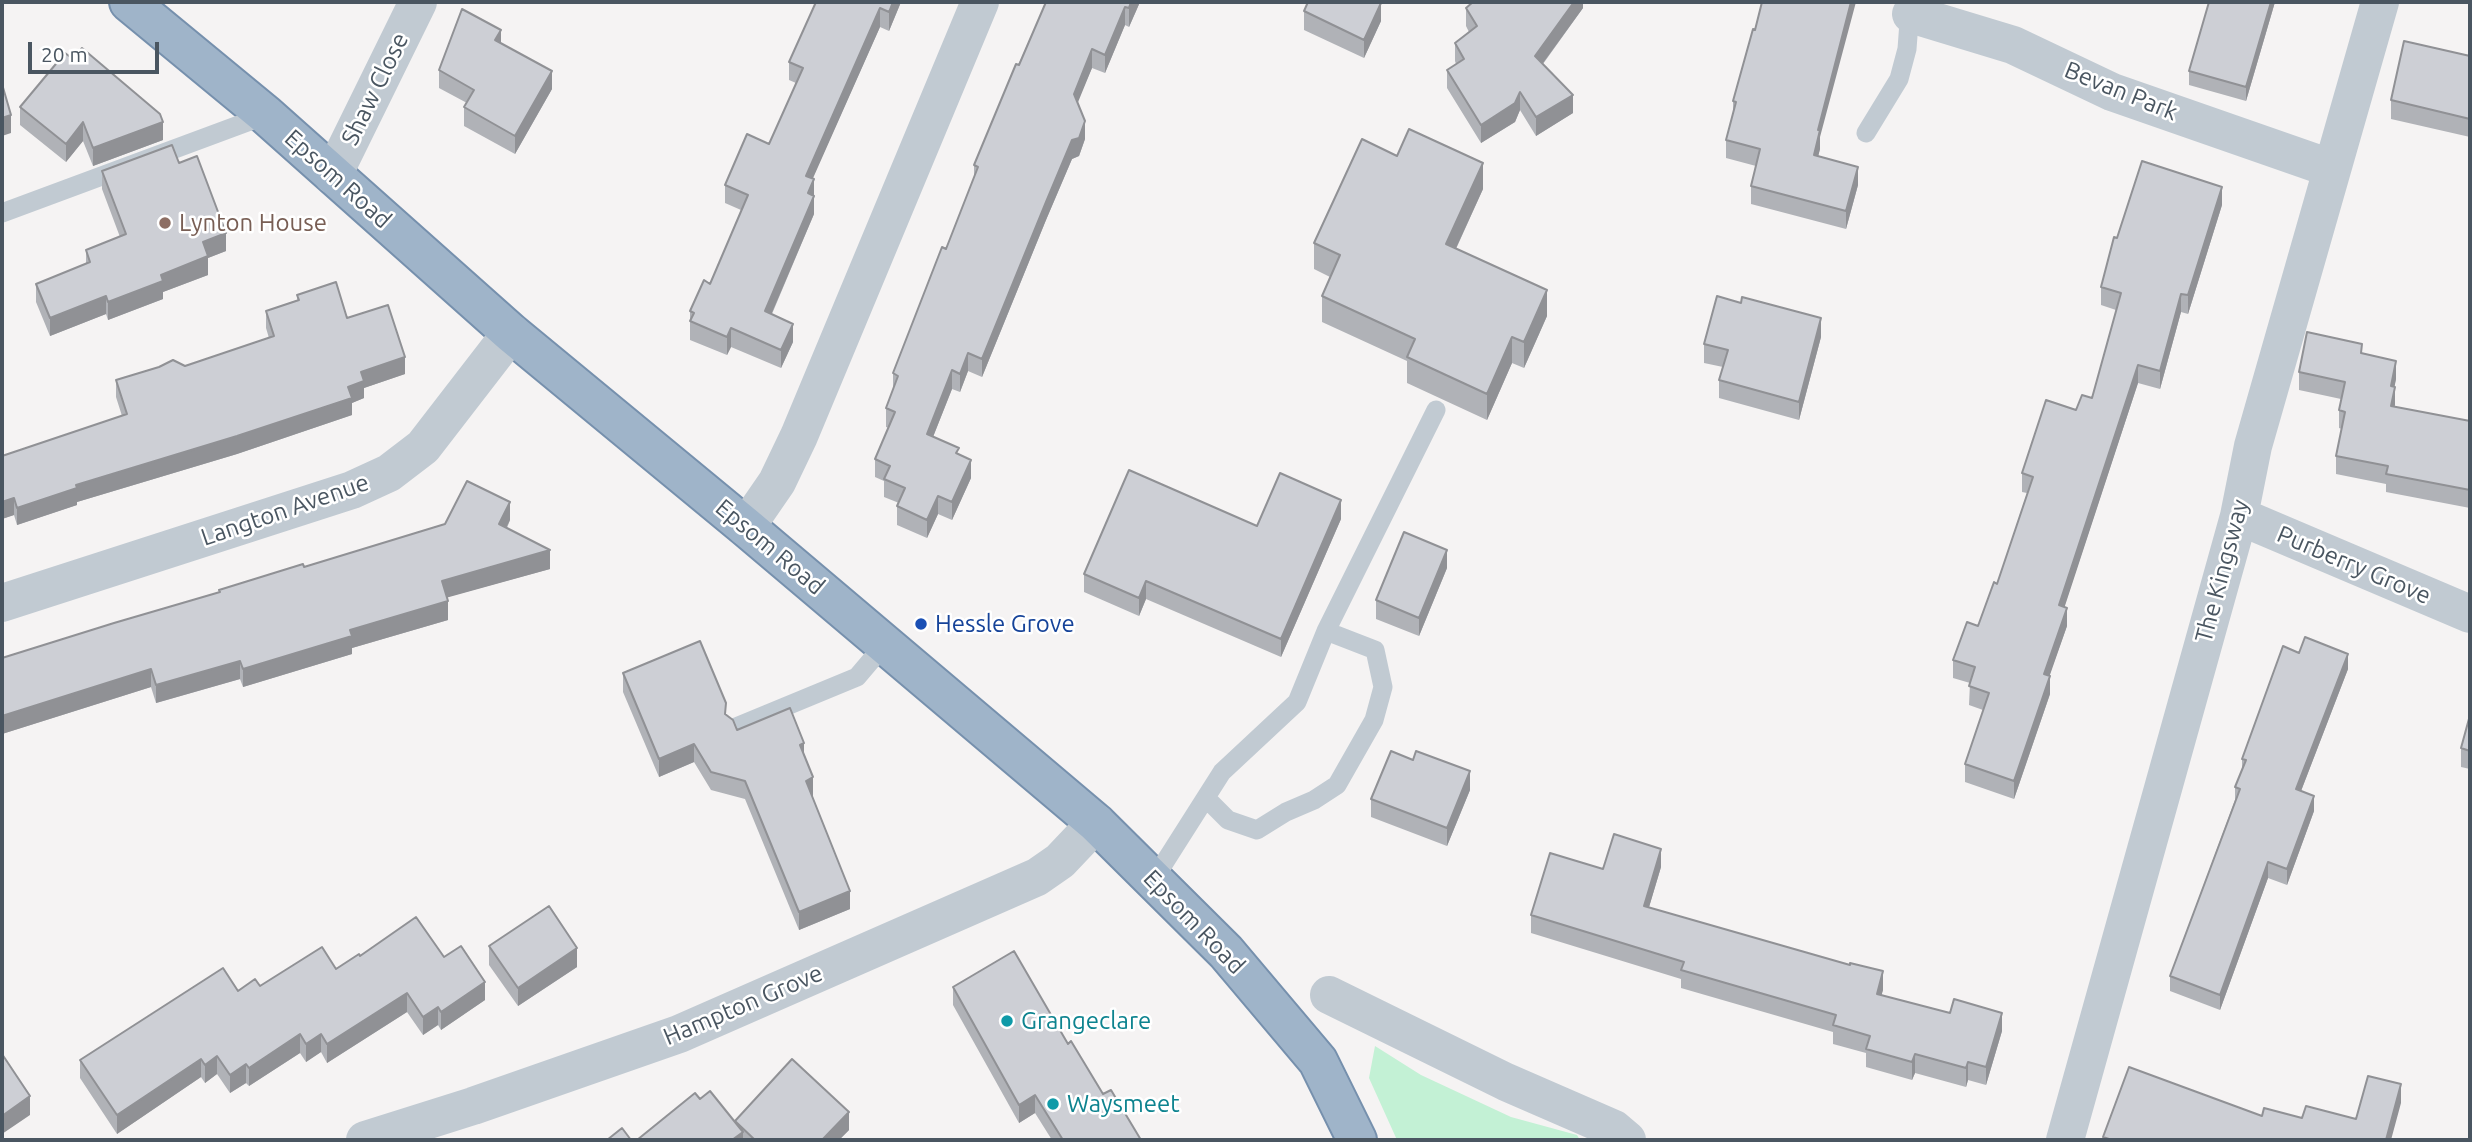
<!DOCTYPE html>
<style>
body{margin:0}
#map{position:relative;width:2472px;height:1142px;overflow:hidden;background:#f5f3f3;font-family:Ubuntu,sans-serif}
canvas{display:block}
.frame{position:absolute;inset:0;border:4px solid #4a5661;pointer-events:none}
.scale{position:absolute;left:28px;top:42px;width:131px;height:32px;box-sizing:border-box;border:4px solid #4a5661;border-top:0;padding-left:9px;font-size:21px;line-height:24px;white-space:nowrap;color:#4a5661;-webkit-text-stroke:5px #fff;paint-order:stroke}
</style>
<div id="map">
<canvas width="2472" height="1142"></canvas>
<div class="frame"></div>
<div class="scale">20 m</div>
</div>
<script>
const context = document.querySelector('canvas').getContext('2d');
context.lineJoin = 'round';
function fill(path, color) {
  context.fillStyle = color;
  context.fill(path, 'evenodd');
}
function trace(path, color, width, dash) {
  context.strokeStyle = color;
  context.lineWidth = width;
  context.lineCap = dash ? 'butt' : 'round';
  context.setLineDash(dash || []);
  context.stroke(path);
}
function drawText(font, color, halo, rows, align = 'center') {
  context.font = font + ' Ubuntu,sans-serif';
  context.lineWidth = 5;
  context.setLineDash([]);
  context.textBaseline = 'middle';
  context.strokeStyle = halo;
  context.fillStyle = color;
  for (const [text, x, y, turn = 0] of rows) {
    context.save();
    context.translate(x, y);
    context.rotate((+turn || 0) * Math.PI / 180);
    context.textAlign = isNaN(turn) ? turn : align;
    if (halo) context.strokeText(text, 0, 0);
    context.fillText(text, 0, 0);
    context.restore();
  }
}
fill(new Path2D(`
 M1375 1046 1421 1075 1511 1117 1577 1135 1580 1140H1397L1369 1078Z`), '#c3f1d5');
const trunk = new Path2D(`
 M129 2 266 115 511 333 746 527 1096 823 1226 952 1318 1061 1357 1140`);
trace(trunk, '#7690ad', 42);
trace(new Path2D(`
 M1866 133 1899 79 1907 49 1910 9
 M2 213 266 115
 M736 727 857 677 885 644
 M1206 798 1228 820 1257 830 1286 812 1314 800 1337 785 1374 720 1383 687 1375 650 1326 631
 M1154 879 1222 772 1297 702 1326 631 1436 410`), '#c1cad2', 19);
trace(new Path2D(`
 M1911 14 2013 45 2112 92 2330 168
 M333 175 418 2
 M2239 516 2470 614
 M746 527 777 482 799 436 980 2
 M2 603 352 490 389 473 423 447 511 333
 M1329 995 1506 1082 1614 1129 1627 1140
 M365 1140 473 1106 679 1034 1037 877 1060 861 1096 823
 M2065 1140 2239 516 2253 446 2380 2`), '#c1cad2', 38);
trace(trunk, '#9fb4c9', 38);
fill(new Path2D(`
 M816 2H901L889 31 880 27 812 179H814V214L772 314 793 342 781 368 731 347 727 355 690 340V311L710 284 741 210 725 203V185L769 144 796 83 789 80V62Z
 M1046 2H1140L1129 27 1125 25 1105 73 1092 68 1077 102 1085 139 1079 156 1072 159 1046 220 982 377 968 371 960 392 952 389 933 437 959 455 971 478 952 520 938 514 927 538 897 525V506L899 503 884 497V481L875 477V459L889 428 886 427V408L893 389V373L946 249 974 179V165Z
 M1583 2V8L1543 64 1573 113 1536 136 1520 110 1515 122 1481 143 1447 88V70L1456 64 1455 61V43L1469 32 1466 26V8Z
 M2275 2 2246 101 2189 85V71Z
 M1304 11 1381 21 1364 58 1304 30Z
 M501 43 552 89 515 154 464 126V107L467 103 439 88V70Z
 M2470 56V137L2391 119V100Z
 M1733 101 1820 137V149L1818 156 1858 185 1846 229 1751 204V186L1756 166 1726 158V140L1733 114Z
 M20 107 163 140 93 166 83 141 66 162 20 125Z
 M1397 156 1483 189 1456 249 1547 316 1524 368 1512 363 1487 420 1407 383V361L1322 322V296L1330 277 1314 269V243Z
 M179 163 226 251 208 258V275L163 292V299L108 320 106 314 50 336 36 302V284L86 264V250L120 237 102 189V171Z
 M2222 205 2188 314 2181 312 2160 389 2138 383 2064 607 2067 626 2049 676 2050 694 2014 799 1965 782V764L1983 710 1969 705 1970 683 1953 678V660L1978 626 1997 584 2027 493 2022 492V473L2076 410 2092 398 2116 310 2101 305V287L2117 238Z
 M297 295 347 318 405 374 364 388V398L352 403V415L237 454 77 502V505L17 525 14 515 2 519V456L122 416 116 397V380L185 366 269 338 266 328V311L297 300Z
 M1821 337 1799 420 1719 398V380L1723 367 1704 363V344Z
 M2362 353 2396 379 2394 387V407L2470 421V508L2386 492V484L2336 474V456L2342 429 2339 428V410L2341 399 2299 390V372Z
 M1341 519 1281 657 1146 599 1139 616 1084 592V574L1257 526Z
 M510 520 507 528 550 569 447 597 448 620 352 648V654L243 687 240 679 156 703 151 687 2 734 219 593V590L304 567Z
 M1447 568 1419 636 1376 619V600Z
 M2299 653 2348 669 2301 791 2314 811 2287 885 2268 878 2220 1010 2170 991V976L2235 800V787L2242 769V759Z
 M623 673 726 714 737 730 804 755 813 796H812L850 909 799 930 745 799 711 790 694 762 659 777 623 692Z
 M2470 715V769L2461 767V748Z
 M1470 790 1447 846 1371 817V799Z
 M1661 867 1649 907 1883 990 1881 995 2002 1031 1986 1085 1968 1080 1966 1087 1915 1073 1912 1080 1866 1067V1053L1833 1044V1032L1681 988V979L1531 933V915L1603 869Z
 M489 946 577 967 518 1006 489 965Z
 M360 956 444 957 485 1000 441 1030 438 1025 423 1035 407 1012 327 1063 321 1052 306 1062 300 1053 249 1086 246 1083 230 1093 217 1074 205 1083 201 1077 117 1134 80 1078V1060L238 991 336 969Z
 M953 987 1068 1044 1103 1094 1141 1140H1052L1035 1113 1019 1123 953 1005Z
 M700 1099 735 1122 849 1130 839 1140H637Z`), '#b0b2b7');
fill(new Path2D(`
 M893 2H901L889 31V12Z
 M1131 2H1140L1129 27V8Z
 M1574 2H1583V8L1535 74V56Z
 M1851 2H1856L1820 137V149L1814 173V155L1818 130Z
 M2271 2H2275L2246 101V87Z
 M1381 3V21L1364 58V40Z
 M1125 7V25L1105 73V55Z
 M880 8V27L806 194V176Z
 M501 30V48L495 40Z
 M1092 49V68L1074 112V94Z
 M552 71V89L515 154V136Z
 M1520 92V110L1515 122 1481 143V125Z
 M1573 95V113L1536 136V117Z
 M11 115V133L2 136V118Z
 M1085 121V139L1079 156 1072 159 1046 220 982 377V359L1046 202 1072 140Z
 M83 122V141L66 162V144Z
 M163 122V140L93 166V148Z
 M1483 163V189L1446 270V244Z
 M1858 167V185L1846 229V211Z
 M814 179V214L765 329V311Z
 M2222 187V205L2188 314V295Z
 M226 233V251L208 258V275L163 292V299L108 320V302L161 275 203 242Z
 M1547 290V316L1524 368V342Z
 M2181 294V312L2160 389V371Z
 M106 296V314L50 336V318Z
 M1821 318V337L1799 420V402Z
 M793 324V342L781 368V350Z
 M731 328V347L727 355V337Z
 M1512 337V363L1487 420V394Z
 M968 353V371L960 392V374Z
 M405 357V374L364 388V398L352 403V415L237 454 77 502V505L17 525V508L76 485 348 387 361 372Z
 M2396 361V379L2391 405V386Z
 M2138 365V383L2059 624V605Z
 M952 370V389L927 452V434Z
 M2395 387V405L2391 424V406Z
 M971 460V478L952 520V502Z
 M938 496V514L927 538V520Z
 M14 498V515L2 519V502Z
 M1341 500V519L1281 657V639Z
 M510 502V520L499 542V524Z
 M550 550V569L442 599V581Z
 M1447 550V568L1419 636V618Z
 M1146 581V599L1139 616V598Z
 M448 601V620L352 648V654L243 687V669L350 630Z
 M2067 608V626L2044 692V674Z
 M2348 654V669L2296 804V789Z
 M240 661V679L156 703V685Z
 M151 669V687L2 734V716Z
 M2050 676V694L2014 799V781Z
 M804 743V761L800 745Z
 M694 744V762L659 777V759Z
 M1470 771V790L1447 846V828Z
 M813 777V796L806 799V781Z
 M2314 796V811L2287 885V869Z
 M1661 849V867L1644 924V906Z
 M2268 862V878L2220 1010V995Z
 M850 891V909L799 930V912Z
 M577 948V967L518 1006V988Z
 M1883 971V990L1877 1012V994Z
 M485 982V1000L441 1030V1012Z
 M407 993V1012L327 1063V1044Z
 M438 1007V1025L423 1035V1017Z
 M2002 1013V1031L1986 1085V1067Z
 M300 1034V1053L249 1086V1068Z
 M321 1034V1052L306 1062V1044Z
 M1915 1054V1073L1912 1080V1062Z
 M217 1056V1074L205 1083V1065Z
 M201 1059V1077L117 1134V1115Z
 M1968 1062V1080L1966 1087V1068Z
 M246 1064V1083L230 1093V1075Z
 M2401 1084V1103L2391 1140H2386Z
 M1035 1095V1113L1019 1123V1105Z
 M30 1096V1115L2 1134V1116Z
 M849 1112V1130L839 1140H822Z
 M743 1132V1140H732Z`), '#909195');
const building = new Path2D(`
 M816 2H893L889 12 880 8 806 176 814 179 808 193 814 196 765 311 793 324 781 350 731 328 727 337 690 321 694 313 690 311 704 280 710 284 748 195 725 185 747 134 769 144 803 68 789 62Z
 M1046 2H1131L1129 8 1125 7 1105 55 1092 49 1074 94 1085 121 1079 138 1072 140 1046 202 982 359 968 353 960 374 952 370 927 434 959 448 956 453 971 460 952 502 938 496 927 520 897 506 905 488 884 479 890 466 875 459 895 412 886 408 898 376 893 373 942 247 946 249 978 167 974 165 1016 64 1019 65Z
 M1308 2H1379L1381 3 1364 40 1304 11Z
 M1473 2H1574L1535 56 1573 95 1536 117 1520 92 1515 103 1481 125 1447 70 1464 59 1455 43 1477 26 1466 8Z
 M1762 2H1851L1818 130H1820L1814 155 1858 167 1846 211 1751 186 1760 149 1726 140 1736 102 1733 101 1753 29 1755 30Z
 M2209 2H2271L2246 87 2189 71Z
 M462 9 501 30 495 40 552 71 515 136 464 107 474 90 439 70Z
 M2404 41 2470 56V119L2391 100Z
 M82 48 160 114 163 122 93 148 83 122 66 144 20 107 65 53 73 59Z
 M2 84 11 115 2 118Z
 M1409 129 1483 163 1446 244 1547 290 1524 342 1512 337 1487 394 1407 357 1415 339 1322 296 1340 255 1314 243 1362 139 1397 156Z
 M172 145 179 163 197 156 226 233 203 242 208 256 161 275 163 281 108 302 106 296 50 318 36 284 90 262 86 250 126 234 102 171Z
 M2142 161 2222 187 2188 295 2181 294 2160 371 2138 365 2059 605 2067 608 2044 674 2050 676 2014 781 1965 764 1989 693 1969 686 1975 667 1953 660 1967 622 1978 626 1994 582 1997 584 2033 477 2022 473 2046 400 2076 410 2082 395 2092 398 2121 293 2101 287 2114 237 2117 238Z
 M336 282 347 318 388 305 405 357 361 372 364 381 348 387 352 398 237 436 76 485 77 488 17 508 14 498 2 502V456L127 414 116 380 159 367 173 360 185 366 274 336 266 311 299 300 297 295Z
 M1717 296 1741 303 1742 297 1821 318 1799 402 1719 380 1728 350 1704 344Z
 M2307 332 2362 344 2361 353 2396 361 2391 386 2395 387 2391 406 2470 421V490L2386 474 2388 466 2336 456 2345 412 2339 410 2345 382 2299 372Z
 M1129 470 1257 526 1280 473 1341 500 1281 639 1146 581 1139 598 1084 574Z
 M467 481 510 502 499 524 550 550 442 581 448 601 350 630 352 636 243 669 240 661 156 685 151 669 2 716V658L114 623 220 592 219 590 303 564 304 567 445 524Z
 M1404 532 1447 550 1419 618 1376 600Z
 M2305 637 2348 654 2296 789 2314 796 2287 869 2268 862 2220 995 2170 976 2240 789 2235 787 2246 760 2242 759 2283 646 2299 653Z
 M700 641 726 703 725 714 733 720 737 730 790 708 804 743 800 745 813 777 806 781 850 891 799 912 745 781 711 772 694 744 659 759 623 673Z
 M2470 715V751L2461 748Z
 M1391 751 1413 760 1416 751 1470 771 1447 828 1371 799Z
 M1614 834 1661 849 1644 906 1850 965V963L1883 971 1877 994 1950 1013 1954 999 2002 1013 1986 1067 1968 1062 1966 1068 1915 1054 1912 1062 1866 1049 1870 1036 1833 1025 1836 1015 1681 970 1684 962 1531 915 1550 853 1603 869Z
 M549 906 577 948 518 988 489 946Z
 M416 917 444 957 461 946 485 982 441 1012 438 1007 423 1017 407 993 327 1044 321 1034 306 1044 300 1034 249 1068 246 1064 230 1075 217 1056 205 1065 201 1059 117 1115 80 1060 223 968 238 991 255 979 260 986 322 947 336 969 359 954 360 956Z
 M1014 951 1068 1044 1071 1041 1103 1094 1111 1090 1141 1140H1100L1099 1139 1097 1140H1063L1035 1095 1019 1105 953 987Z
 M2 1054 30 1096 2 1116Z
 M792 1059 849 1112 822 1140H755L735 1121Z
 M2129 1067 2262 1116 2264 1108 2302 1118 2306 1106 2356 1119 2368 1076 2401 1084 2386 1140H2112L2103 1137Z
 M710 1091 743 1132 732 1140H637L695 1093 700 1099Z
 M622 1128 631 1140H607Z`);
fill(building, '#cdcfd5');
trace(building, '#909195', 2);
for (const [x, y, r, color] of [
 [165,223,7,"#8d6e63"],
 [921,624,7,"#1a4fb4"],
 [1007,1021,7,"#0f9aa8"],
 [1053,1104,7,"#0f9aa8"]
]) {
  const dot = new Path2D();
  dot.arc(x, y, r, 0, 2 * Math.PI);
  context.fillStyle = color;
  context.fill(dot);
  trace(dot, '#fff', 2.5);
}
drawText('24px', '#4a5661', '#fff', [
 ["Shaw Close",375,89,-64],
 ["Bevan Park",2121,91,22],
 ["Epsom Road",338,179,42],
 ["Langton Avenue",285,510,-19],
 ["Epsom Road",770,547,40],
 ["Purberry Grove",2354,565,23],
 ["The Kingsway",2222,571,-75],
 ["Epsom Road",1194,922,46],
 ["Hampton Grove",743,1005,-23]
]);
drawText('24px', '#785e54', '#fff', [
 ["Lynton House",179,223]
], 'left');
drawText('24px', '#164399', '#fff', [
 ["Hessle Grove",935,624]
], 'left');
drawText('24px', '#0d838f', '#fff', [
 ["Grangeclare",1021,1021],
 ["Waysmeet",1067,1104]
], 'left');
</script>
